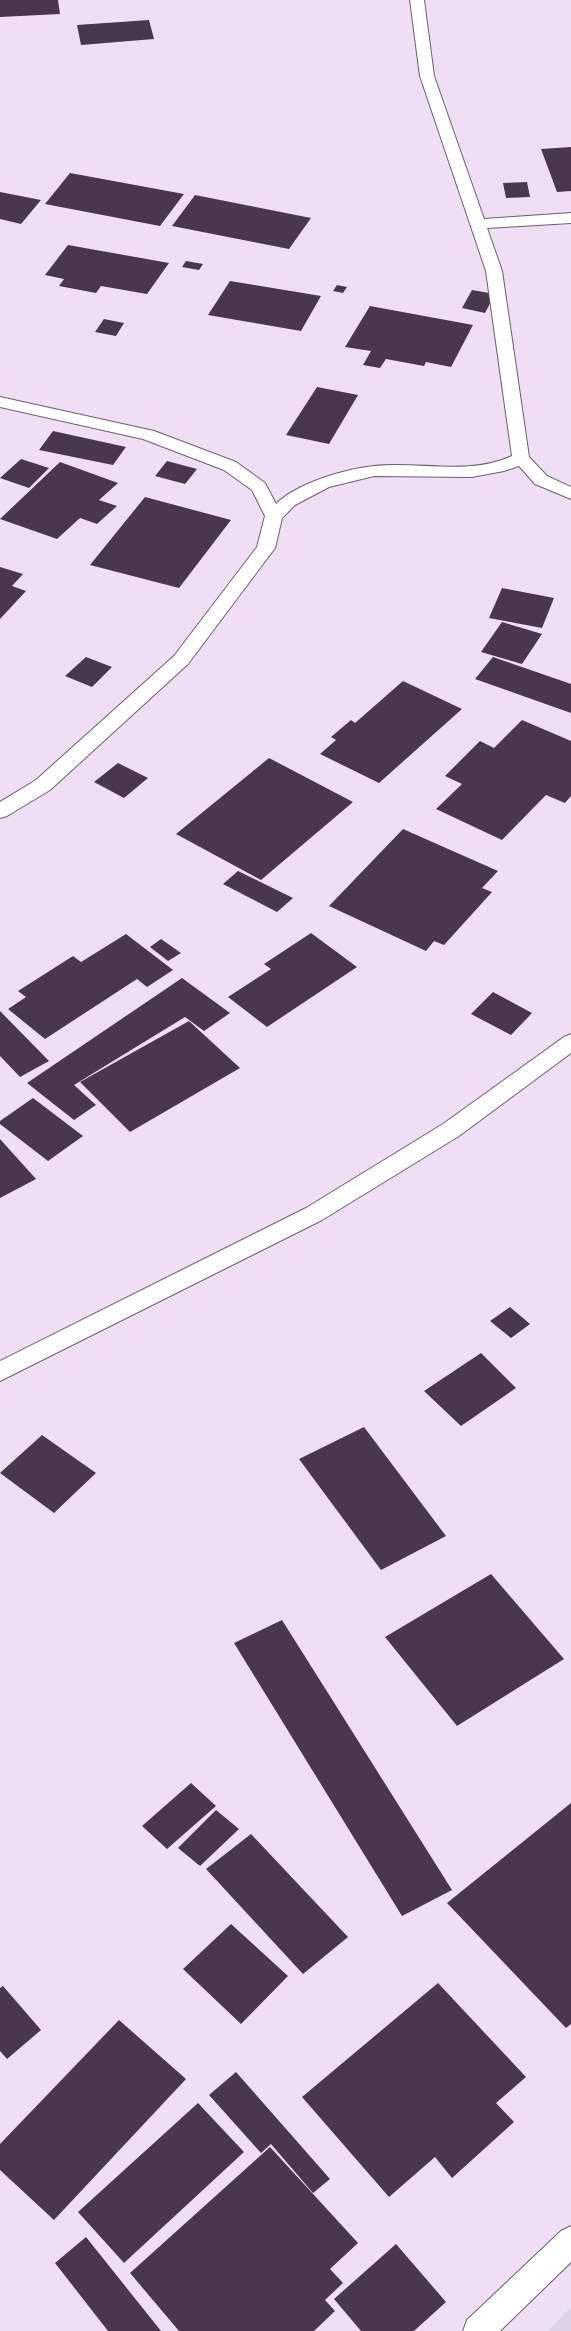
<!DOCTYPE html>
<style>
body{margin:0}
canvas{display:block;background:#f0dff4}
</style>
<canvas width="571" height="2331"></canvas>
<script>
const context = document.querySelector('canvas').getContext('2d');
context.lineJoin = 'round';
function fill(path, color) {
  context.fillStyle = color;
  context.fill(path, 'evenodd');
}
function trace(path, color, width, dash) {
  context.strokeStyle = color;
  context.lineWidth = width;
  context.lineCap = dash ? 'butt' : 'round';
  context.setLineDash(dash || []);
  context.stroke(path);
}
fill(new Path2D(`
 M571 2307V2331H548Z`), '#dfd2e6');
fill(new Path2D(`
 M0 0H58L60 14 0 17Z
 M149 20 154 39 81 45 77 25Z
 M571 147V191L557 192 541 149Z
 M70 173 184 194 160 226 45 204Z
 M527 182 530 197 506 198 503 183Z
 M0 192 41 200 21 224 0 219Z
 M195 195 311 218 289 249 172 226Z
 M68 245 169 263 147 294 101 286 96 293 59 286 64 279 45 275Z
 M186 261 203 264 199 270 182 267Z
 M230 281 321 296 301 331 208 315Z
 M337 285 347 287 343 293 333 291Z
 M472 290 495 294 485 313 462 308Z
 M370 306 473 325 451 367 426 362 424 366 386 359 380 368 363 365 371 351 345 347Z
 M104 319 124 323 116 336 95 332Z
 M317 387 358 395 329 444 286 435Z
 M53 431 126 447 113 465 39 450Z
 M21 459 49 468 29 488 0 478Z
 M167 461 197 469 185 484 155 476Z
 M60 462 118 483 99 500 117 506 97 524 80 518 57 539 0 519Z
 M145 497 231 520 179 588 90 565Z
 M0 567 23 574 12 586 26 591 0 619Z
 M502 588 554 598 542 628 489 618Z
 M502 622 542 634 522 664 481 652Z
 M86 657 112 667 92 687 65 676Z
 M493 657 571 684V713L475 679Z
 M403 681 462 709 379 783 320 754 336 740 331 737 351 720 355 723Z
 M522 720 571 741V796L565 803 546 795 502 840 436 809 462 784 445 776 480 741 494 748Z
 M269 758 353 802 261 880 176 834Z
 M118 763 148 778 124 798 94 782Z
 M403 829 498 871 482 888 492 892 444 945 434 941 426 951 329 906Z
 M238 871 293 898 277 912 223 884Z
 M311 933 357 967 267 1027 228 997 271 969 264 964Z
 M126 934 173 970 147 987 137 979 45 1039 8 1009 26 997 18 991 73 956 81 962Z
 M161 939 181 953 168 961 150 947Z
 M182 978 230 1013 204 1031 185 1017 74 1085 96 1105 74 1120 27 1083Z
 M493 992 532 1013 511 1035 471 1014Z
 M0 1011 49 1061 20 1077 0 1056Z
 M189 1021 240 1068 130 1132 80 1082Z
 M33 1098 83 1136 48 1161 0 1124V1121Z
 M0 1139 36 1179 0 1198Z
 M510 1307 530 1324 511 1338 490 1321Z
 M481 1353 516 1388 461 1426 424 1391Z
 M364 1427 446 1536 381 1570 299 1459Z
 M42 1435 96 1473 54 1513 0 1473Z
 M491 1574 564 1659 457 1726 385 1637Z
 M282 1620 452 1890 402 1916 234 1643Z
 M191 1783 216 1806 167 1849 142 1826Z
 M571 1803V2024L566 2028 447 1903Z
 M216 1810 239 1829 200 1866 178 1848Z
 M251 1834 348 1937 303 1974 206 1869Z
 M231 1924 288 1976 241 2024 183 1969Z
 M438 1983 526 2077 496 2103 514 2122 452 2178 435 2157 389 2197 302 2097Z
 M3 1986 41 2030 7 2059 0 2051V1988Z
 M119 2020 186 2079 54 2220 0 2170V2144Z
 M236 2072 330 2179 313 2193 271 2144 261 2153 209 2095Z
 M198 2103 244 2152 124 2263 78 2212Z
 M270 2147 358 2243 330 2269 343 2283 325 2300 335 2311 314 2331H179L130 2273Z
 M86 2237 161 2331H108L55 2263Z
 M396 2244 446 2302 414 2331H361L334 2299Z`), '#4a364e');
const street = new Path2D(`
 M410 0H424L434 76 484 219 571 213V223L487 228 502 271 529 457 547 476 571 487V499L535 484 519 466 504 471 472 477 374 476 329 487 295 505 282 518 275 548 188 664 50 790 7 816 0 818V802L36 780 174 656 257 547 265 516 252 490 224 470 143 439 0 407V397L154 431 236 462 265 483 276 504C297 483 345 469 374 466 420 461 468 476 512 456L486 271 420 76Z
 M571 1034V1053L459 1136 322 1220 0 1381V1361L306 1208 443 1124 564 1037Z
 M571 2226V2262L500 2331H463L467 2320 561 2231Z`);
trace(street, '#6d5f70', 2);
fill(street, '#fff');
</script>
